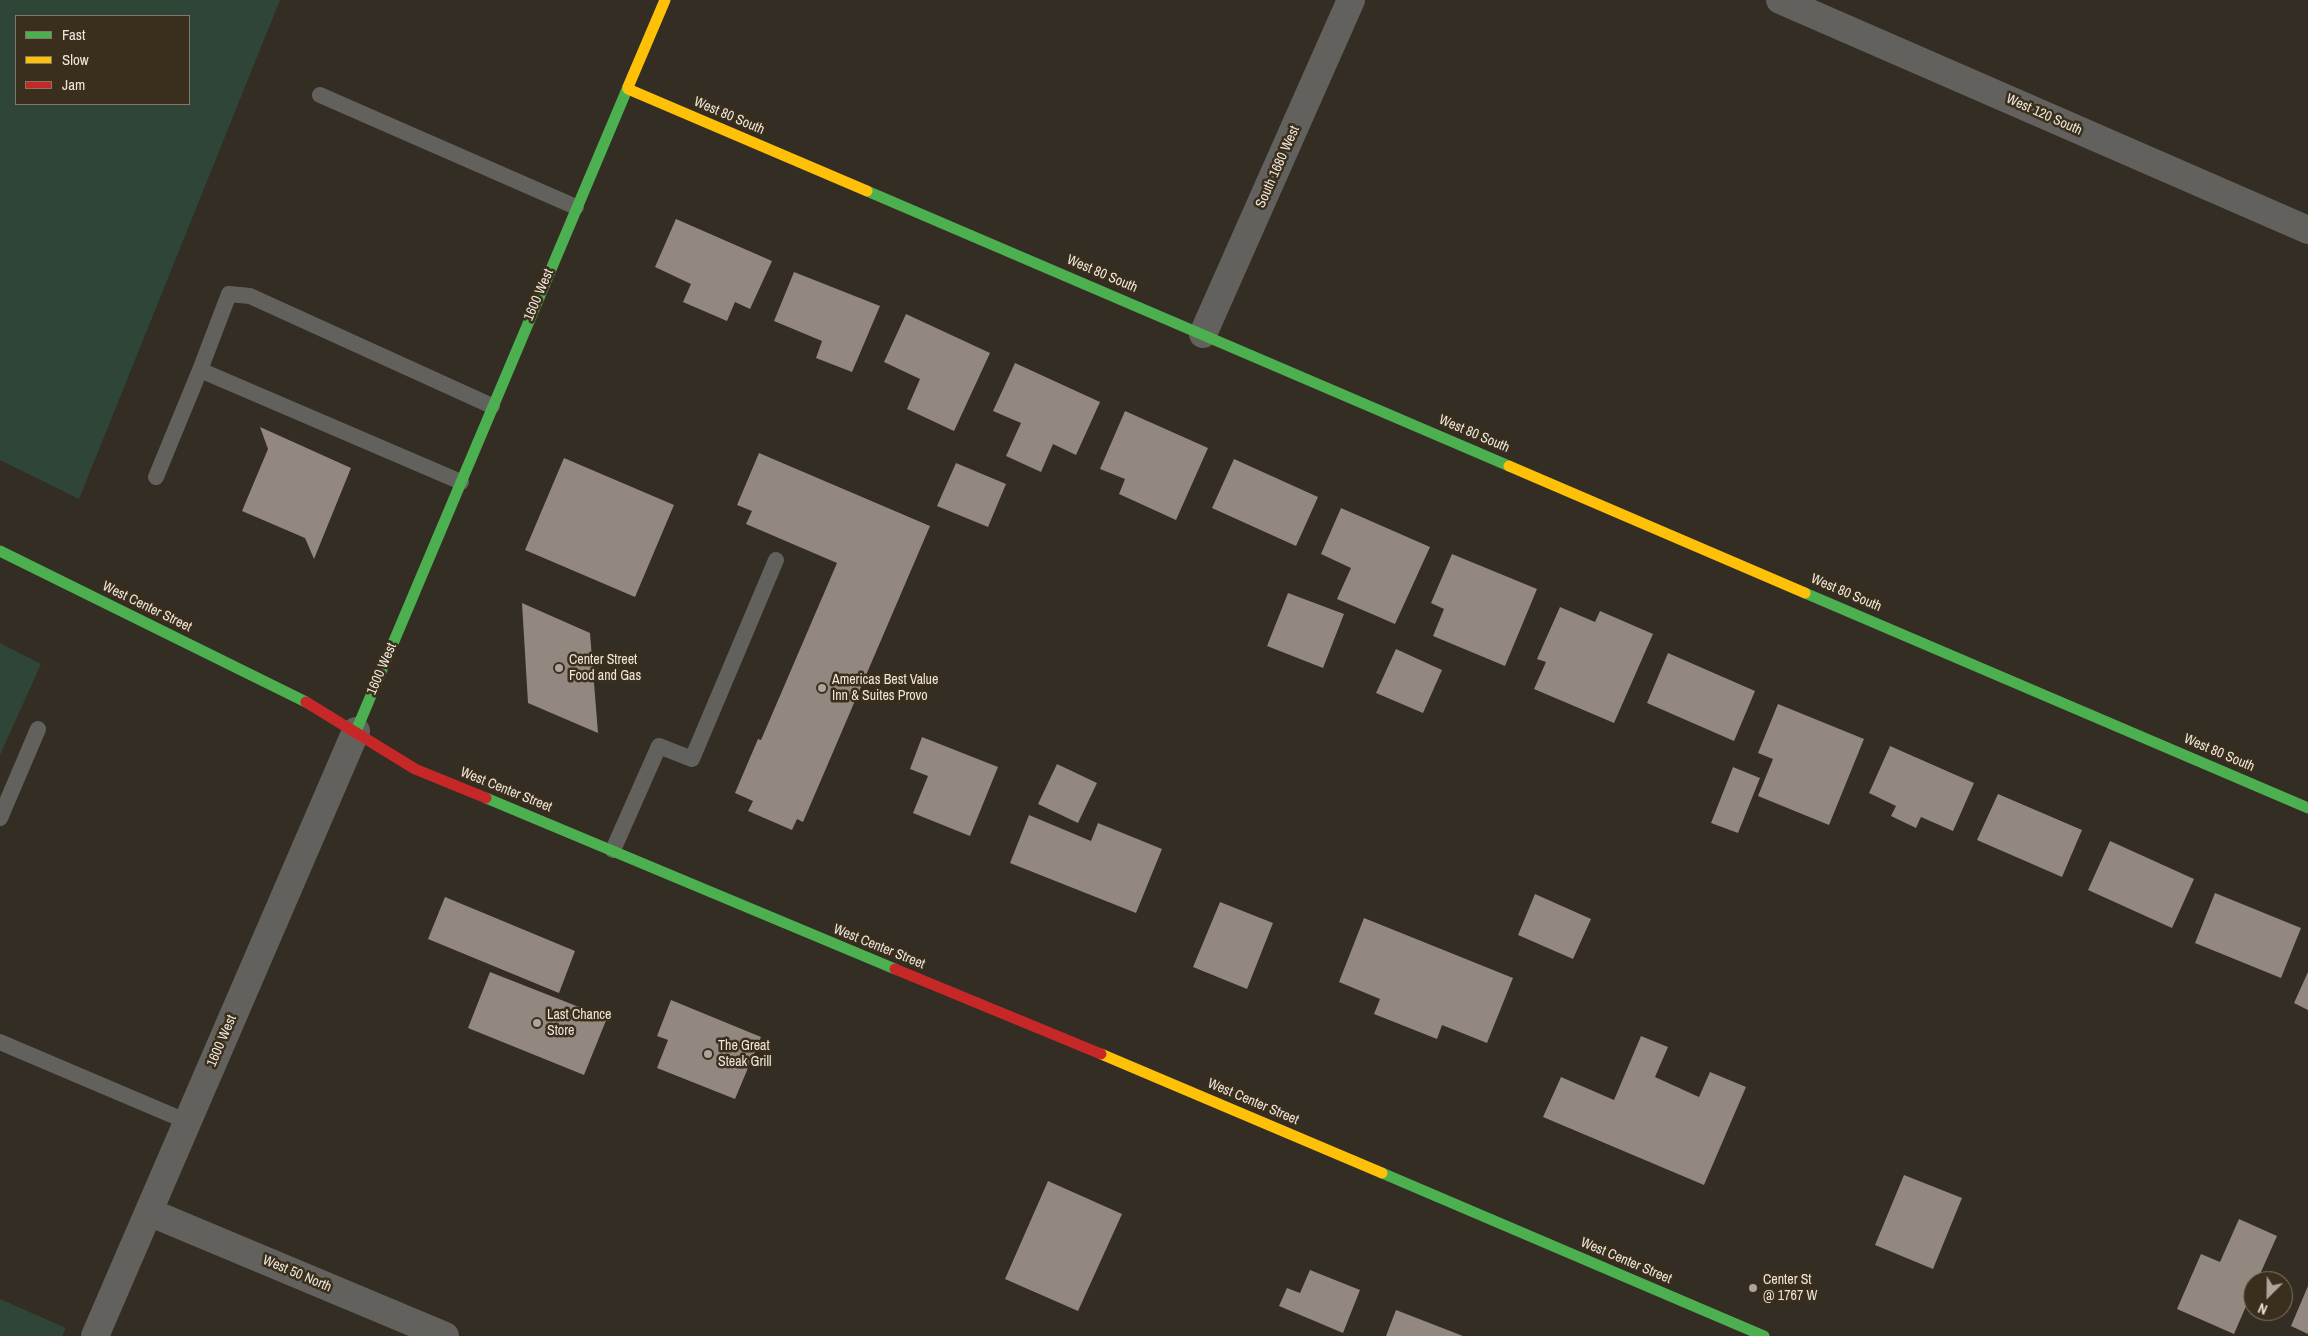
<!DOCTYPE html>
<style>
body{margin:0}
#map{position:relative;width:2308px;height:1336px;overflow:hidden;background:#332d23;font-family:"Archivo Narrow",sans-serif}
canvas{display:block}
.legend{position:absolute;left:15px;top:15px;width:175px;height:90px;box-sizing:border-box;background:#3a2e1c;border:1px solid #827868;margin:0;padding:6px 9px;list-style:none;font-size:15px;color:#eee6db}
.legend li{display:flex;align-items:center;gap:10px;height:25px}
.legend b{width:25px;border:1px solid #827868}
.north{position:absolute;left:2243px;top:1271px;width:50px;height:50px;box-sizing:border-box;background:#3a2e1c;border:1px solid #827868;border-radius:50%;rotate:203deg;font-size:14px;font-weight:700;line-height:20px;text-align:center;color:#eee6db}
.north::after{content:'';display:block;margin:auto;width:18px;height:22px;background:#ada59b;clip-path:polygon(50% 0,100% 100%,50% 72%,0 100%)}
</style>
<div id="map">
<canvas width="2308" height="1336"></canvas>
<ul class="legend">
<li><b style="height:6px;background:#4caf50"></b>Fast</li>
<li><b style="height:6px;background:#ffc107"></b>Slow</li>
<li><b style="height:6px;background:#c62828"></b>Jam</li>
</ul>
<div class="north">N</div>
</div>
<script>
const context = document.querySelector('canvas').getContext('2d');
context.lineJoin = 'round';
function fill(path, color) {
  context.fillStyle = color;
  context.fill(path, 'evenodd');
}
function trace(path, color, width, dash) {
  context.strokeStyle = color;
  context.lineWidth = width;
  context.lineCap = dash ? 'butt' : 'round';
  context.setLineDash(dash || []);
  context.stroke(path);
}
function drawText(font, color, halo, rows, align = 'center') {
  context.font = font + ' "Archivo Narrow",sans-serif';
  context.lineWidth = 5;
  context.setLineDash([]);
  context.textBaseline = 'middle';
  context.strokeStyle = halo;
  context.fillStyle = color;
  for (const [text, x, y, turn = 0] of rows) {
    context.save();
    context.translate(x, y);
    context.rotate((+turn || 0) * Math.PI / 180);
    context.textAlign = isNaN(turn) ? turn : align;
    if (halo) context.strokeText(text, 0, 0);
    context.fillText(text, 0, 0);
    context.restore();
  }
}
fill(new Path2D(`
 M0 0H280L79 499 0 460ZM16 16H189V104H16Z
 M0 643 41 664 0 755Z
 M0 1299 66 1328 62 1336H0Z`), '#2f4538');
fill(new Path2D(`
 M676 219 772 261 750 309 735 302 727 321 683 302 691 284 655 267Z
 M794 272 880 306 852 372 816 358 822 341 774 321Z
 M906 314 990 353 954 431 907 409 920 379 884 362Z
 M1015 363 1100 402 1076 455 1053 444 1041 472 1006 456 1021 423 993 411Z
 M1125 411 1208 448 1176 520 1119 494 1125 479 1100 469Z
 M260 427 351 468 314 559 305 538 242 511 268 449Z
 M759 453 930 526 803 822 797 819 792 830 748 811 753 801 735 793 758 739 761 740 837 563 746 524 752 511 737 505Z
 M564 458 674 505 635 597 525 550Z
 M1234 459 1318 497 1296 546 1212 508Z
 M956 463 1006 484 988 527 937 506Z
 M1341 508 1430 547 1395 624 1337 599 1351 568 1321 554Z
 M1452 554 1537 589 1505 666 1433 636 1444 609 1431 603Z
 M1288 593 1344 614 1323 668 1267 646Z
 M522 603 590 633 598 733 528 703Z
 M1560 607 1595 622 1600 611 1653 634 1614 723 1534 689 1546 662 1537 659Z
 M1396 649 1442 670 1423 713 1376 693Z
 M1668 653 1755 691 1734 741 1647 703Z
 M1778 704 1864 739 1829 825 1758 796 1773 759 1758 753Z
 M922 737 998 767 970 836 913 813 928 776 910 769Z
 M1890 746 1974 783 1953 831 1921 817 1916 828 1891 816 1896 806 1869 793Z
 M1057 764 1097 783 1078 823 1038 804Z
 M1733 767 1760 778 1738 833 1711 823Z
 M1998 794 2082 830 2062 877 1977 840Z
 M1029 815 1091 841 1098 823 1162 849 1136 913 1010 863Z
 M2110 841 2194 879 2172 928 2088 890Z
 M2215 893 2301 928 2281 978 2195 943Z
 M1535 894 1591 919 1573 959 1518 935Z
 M445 897 575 951 559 993 428 939Z
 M1220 902 1273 923 1247 989 1193 967Z
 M1364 918 1513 978 1487 1043 1442 1025 1437 1039 1374 1014 1380 999 1339 982Z
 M490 972 607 1018 584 1075 468 1028Z
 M2308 972V1010L2294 1003Z
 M671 1000 761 1037 735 1099 657 1068 668 1040 657 1036Z
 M1641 1036 1668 1047 1655 1077 1699 1097 1710 1072 1746 1087 1704 1185 1543 1117 1561 1077 1614 1100Z
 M1904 1175 1962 1198 1933 1269 1875 1245Z
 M1048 1181 1122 1214 1078 1311 1005 1279Z
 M2239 1219 2277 1236 2257 1281H2253V1290L2234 1334 2177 1309 2201 1254 2220 1262Z
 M1310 1270 1360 1290 1343 1333 1279 1306 1287 1288 1300 1293Z
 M2308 1286V1334L2291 1326Z
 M1396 1310 1463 1336H1386Z`), '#928880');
trace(new Path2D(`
 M320 95 576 207
 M200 370 229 294 250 296 492 406
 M156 477 200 370 461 482
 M0 818 38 729
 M613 850 659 746 692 759 776 560
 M0 1042 188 1122`), '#63615d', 16);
trace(new Path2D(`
 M1780 0 2308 230
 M1203 334 1351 0
 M149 1212 445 1336
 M95 1336 356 731`), '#63615d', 28);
trace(new Path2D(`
 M867 191 1509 466
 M0 551 306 702
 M1805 593 2308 808
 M356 731 628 87
 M486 798 895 969
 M1382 1173 1764 1336`), '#4caf50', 11);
trace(new Path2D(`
 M628 87 665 0
 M628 89 867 191
 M1509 466 1805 593
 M1101 1054 1382 1173`), '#ffc107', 11);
trace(new Path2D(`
 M306 702 415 769 486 798
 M895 969 1101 1054`), '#c62828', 11);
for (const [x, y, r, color] of [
 [559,668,5,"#ada59b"],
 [822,688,5,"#ada59b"],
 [537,1023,5,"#ada59b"],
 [708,1054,5,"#ada59b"],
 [1753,1288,5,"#ada59b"]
]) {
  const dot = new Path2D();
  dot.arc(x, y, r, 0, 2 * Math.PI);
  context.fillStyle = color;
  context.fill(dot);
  trace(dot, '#3a2e1c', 2);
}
drawText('14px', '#eee6db', '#3a2e1c', [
 ["West 120 South",2044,115,24],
 ["West 80 South",729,116,23],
 ["South 1680 West",1278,167,-66],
 ["West 80 South",1102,274,23],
 ["1600 West",539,295,-67],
 ["West 80 South",1474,434,23],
 ["West 80 South",1846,593,23],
 ["West Center Street",147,607,26],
 ["1600 West",382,669,-67],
 ["West 80 South",2219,753,23],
 ["West Center Street",506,790,22],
 ["West Center Street",879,947,22],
 ["1600 West",222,1041,-67],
 ["West Center Street",1253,1102,23],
 ["West Center Street",1626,1261,23],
 ["West 50 North",297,1274,23]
]);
drawText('14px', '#eee6db', '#3a2e1c', [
 ["Center Street",569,660],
 ["Food and Gas",569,676],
 ["Americas Best Value",832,680],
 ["Inn & Suites Provo",832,696],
 ["Last Chance",547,1015],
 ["Store",547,1031],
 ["The Great",718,1046],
 ["Steak Grill",718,1062],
 ["Center St",1763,1280],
 ["@ 1767 W",1763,1296]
], 'left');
</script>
